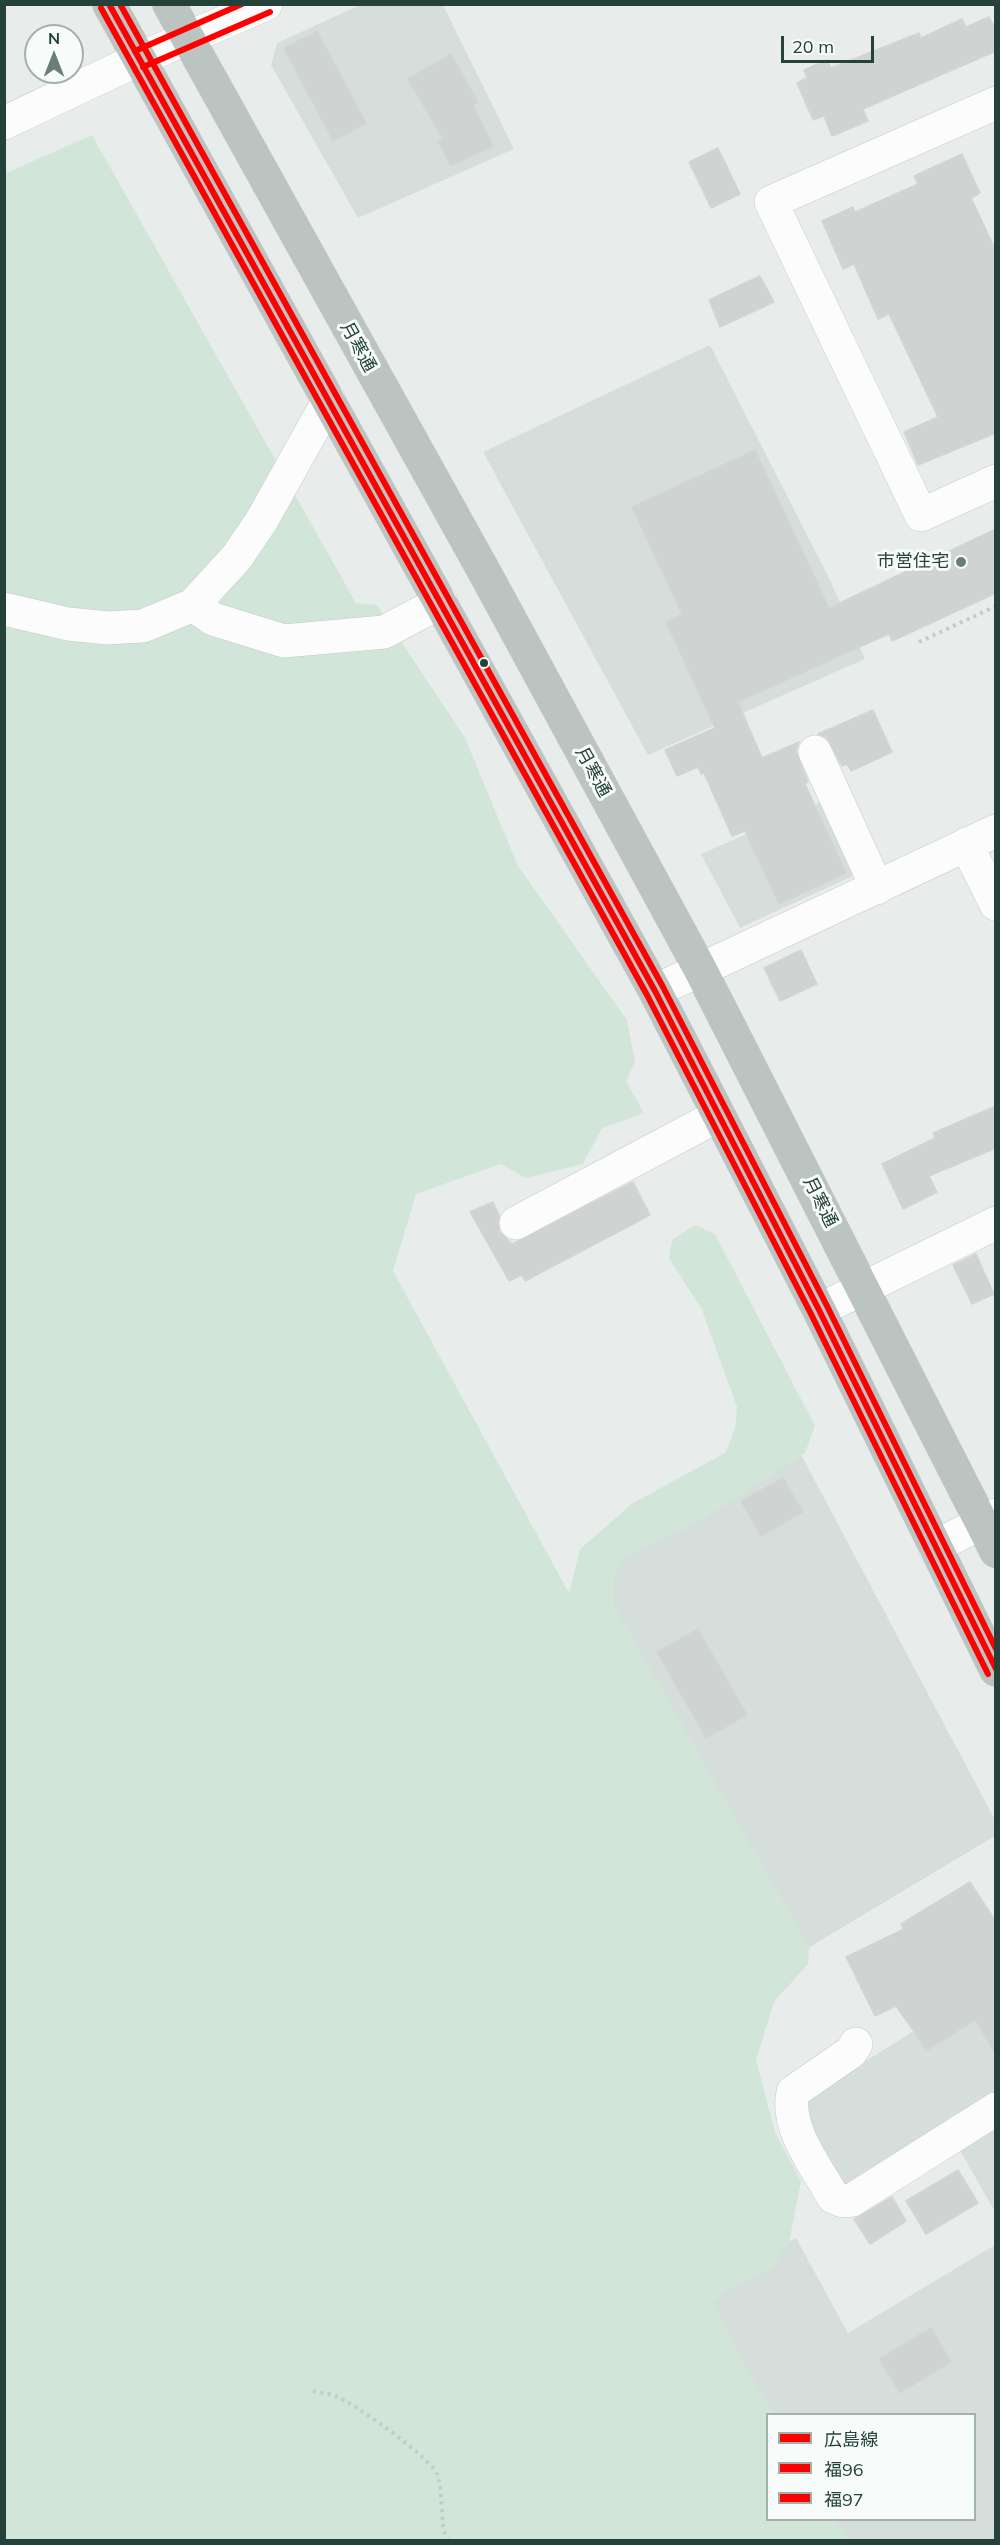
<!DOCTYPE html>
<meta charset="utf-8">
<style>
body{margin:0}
#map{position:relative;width:1000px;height:2545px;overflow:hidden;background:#e8edeb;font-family:Mulish,"Noto Sans JP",sans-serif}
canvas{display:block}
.frame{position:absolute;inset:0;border:6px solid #24423a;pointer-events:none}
.legend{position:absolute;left:766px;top:2413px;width:210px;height:108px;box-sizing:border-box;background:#f7fbf9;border:2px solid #a3b1ad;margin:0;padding:8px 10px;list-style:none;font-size:18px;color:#24423a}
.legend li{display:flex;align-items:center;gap:12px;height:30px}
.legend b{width:30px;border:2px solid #a3b1ad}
.north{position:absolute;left:24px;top:24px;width:60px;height:60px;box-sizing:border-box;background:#f7fbf9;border:2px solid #a3b1ad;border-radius:50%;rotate:0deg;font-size:16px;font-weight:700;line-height:24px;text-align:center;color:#24423a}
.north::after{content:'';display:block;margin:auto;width:21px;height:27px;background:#697e78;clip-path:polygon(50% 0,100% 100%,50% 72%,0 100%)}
.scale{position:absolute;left:781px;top:36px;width:93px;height:27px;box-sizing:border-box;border:3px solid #24423a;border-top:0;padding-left:8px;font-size:18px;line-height:21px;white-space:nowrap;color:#24423a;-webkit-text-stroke:4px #f7fbf9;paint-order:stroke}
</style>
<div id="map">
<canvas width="1000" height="2545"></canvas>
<div class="frame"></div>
<ul class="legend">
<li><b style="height:8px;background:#f00"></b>広島線</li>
<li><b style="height:8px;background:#f00"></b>福96</li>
<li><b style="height:8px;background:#f00"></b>福97</li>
</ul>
<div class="north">N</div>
<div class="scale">20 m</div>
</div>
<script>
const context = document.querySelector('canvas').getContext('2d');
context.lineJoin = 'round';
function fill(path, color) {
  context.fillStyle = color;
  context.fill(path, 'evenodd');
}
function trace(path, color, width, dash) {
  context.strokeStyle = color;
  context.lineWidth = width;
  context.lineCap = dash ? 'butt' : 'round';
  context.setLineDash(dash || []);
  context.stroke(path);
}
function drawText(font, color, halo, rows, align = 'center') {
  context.font = font + ' Mulish,"Noto Sans JP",sans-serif';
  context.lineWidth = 6;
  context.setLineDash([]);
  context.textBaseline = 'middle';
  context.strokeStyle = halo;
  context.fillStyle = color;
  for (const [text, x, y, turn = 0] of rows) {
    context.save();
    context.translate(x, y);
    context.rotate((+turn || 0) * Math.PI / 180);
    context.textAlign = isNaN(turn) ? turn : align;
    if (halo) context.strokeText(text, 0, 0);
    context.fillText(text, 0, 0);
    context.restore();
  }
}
fill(new Path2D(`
 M360 5H443L514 149 358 218 271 65 277 43Z
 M710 345 830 580 865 659 648 755 483 452Z
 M822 801 857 874 740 928 701 854Z
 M796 1445 995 1820V1836L803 1951 578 1570Z
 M995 1980V2099L845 2192 799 2103Z
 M995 2119V2212L956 2143Z
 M796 2238 848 2333 995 2245V2540H841L828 2520H974V2414H768L688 2295Z`), '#d6dedb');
fill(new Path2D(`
 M92 135 356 603 377 605 465 738 518 866 627 1020 635 1062 626 1081 644 1113 602 1128 583 1164 526 1178 501 1164 416 1194 393 1271 569 1593 580 1549 633 1503 725 1453 735 1429 737 1407 702 1310 669 1258 672 1240 695 1225 715 1234 815 1426 805 1453 697 1523 626 1557 613 1578V1604L809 1946 808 1964 774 2002 756 2060 775 2132 801 2181 789 2243 771 2269 725 2292 715 2303 737 2352 773 2414H768V2520H835L849 2540H5L4 174Z`), '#d1e6d8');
const building = new Path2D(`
 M989 17 996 30V51L863 109 868 121 832 136 824 116 813 120 797 83 807 78 804 70 827 60 831 68 919 33 921 38 962 19 966 27Z
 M317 31 366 123 333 141 284 48Z
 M451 54 478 102 473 105 493 146 451 166 438 141 443 139 408 79Z
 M718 148 740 194 711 208 689 162Z
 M962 154 980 193 971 198 996 251V433L918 465 904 432 938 417 889 314 878 319 854 264 843 269 822 221 853 207 855 212 918 184 914 176Z
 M760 276 774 302 720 327 709 300Z
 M755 450 829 608 996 529V593L892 641 889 634 866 644 738 702 762 758 799 742 796 751 808 782 805 784 846 873 779 904 745 831 732 836 704 773 701 774 698 767 677 776 665 750 715 728 666 622 682 614 632 507Z
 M873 710 892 752 851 771 847 764 842 766 826 737 818 734Z
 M801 950 817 984 780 1001 764 968Z
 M996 1106V1148L929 1176 937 1192 903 1209 882 1164 935 1138 933 1133Z
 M633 1182 650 1215 525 1281 522 1275 509 1281 470 1212 493 1202 499 1215V1231L512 1244Z
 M976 1254 994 1294 972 1304 953 1265Z
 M783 1478 803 1512 761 1536 741 1501Z
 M698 1629 747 1715 706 1738 657 1652Z
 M970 1882 996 1922V2054L975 2020 927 2050 896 2006 875 2016 846 1957 904 1929 901 1924Z
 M958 2170 978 2203 926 2234 906 2201Z
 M892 2197 906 2221 870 2244 854 2219Z
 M931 2328 951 2362 900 2393 879 2359Z`);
fill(building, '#cfd4d2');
trace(building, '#d1d6d4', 1.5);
const minor = new Path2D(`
 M996 103 771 202 921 515 996 481
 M4 123 139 59 266 4
 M193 605 213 619 284 641 384 632 441 602
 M4 609 68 624 108 628 143 626 193 605 237 557 262 520 329 400
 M815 752 877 888
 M966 844 996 904
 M655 991 996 831
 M516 1223 719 1115
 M819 1310 996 1223
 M935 1547 996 1515
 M856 2044 851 2052 793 2092C785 2128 816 2166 833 2197L843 2201 852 2200 996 2109`);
const highway = new Path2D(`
 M109 4 655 991 819 1310 996 1670
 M169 4 486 575 700 969 996 1551`);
trace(minor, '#c5cac8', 34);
trace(highway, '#c3ccc9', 34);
trace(new Path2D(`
 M919 642 996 606
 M313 2391C320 2393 329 2393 335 2396 354 2403 430 2457 437 2474 445 2494 438 2525 448 2540`), '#c3ccca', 4, [3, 4.5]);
trace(minor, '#fcfcfc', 33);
trace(highway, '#bcc4c2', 33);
trace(new Path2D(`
 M109 4 655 991 819 1310 996 1669`), '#f00', 6);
trace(new Path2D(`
 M101 8 647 995 811 1314 988 1674
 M143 67 270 12`), '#f00', 6);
trace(new Path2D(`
 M120 4 663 987 827 1306 996 1649
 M135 51 242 4`), '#f00', 6);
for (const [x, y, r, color] of [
 [961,562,6,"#697e78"],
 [484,663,5,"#24423a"]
]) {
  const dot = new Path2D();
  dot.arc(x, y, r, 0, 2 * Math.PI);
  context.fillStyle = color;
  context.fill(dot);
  trace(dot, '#f7fbf9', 2);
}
drawText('18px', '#24423a', '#f7fbf9', [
 ["月寒通",358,347,61],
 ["月寒通",593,772,61],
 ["月寒通",820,1202,63]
]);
drawText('18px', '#24423a', '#f7fbf9', [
 ["市営住宅",949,562]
], 'right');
</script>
